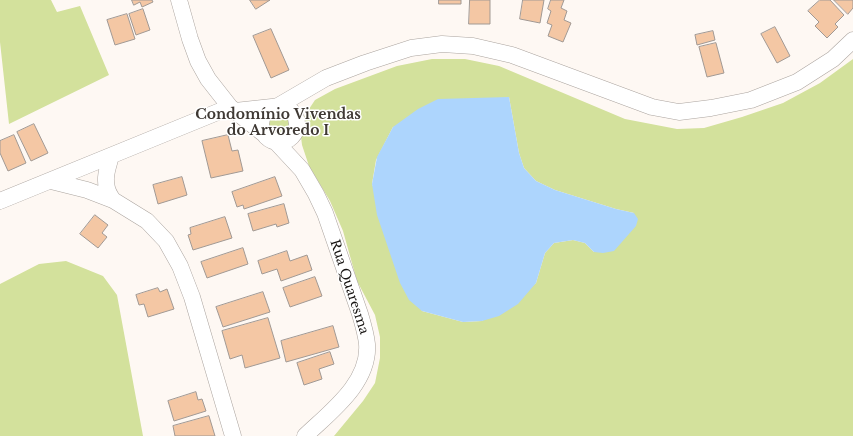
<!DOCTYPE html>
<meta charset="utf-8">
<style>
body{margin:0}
canvas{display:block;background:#fef8f3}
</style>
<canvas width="853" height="436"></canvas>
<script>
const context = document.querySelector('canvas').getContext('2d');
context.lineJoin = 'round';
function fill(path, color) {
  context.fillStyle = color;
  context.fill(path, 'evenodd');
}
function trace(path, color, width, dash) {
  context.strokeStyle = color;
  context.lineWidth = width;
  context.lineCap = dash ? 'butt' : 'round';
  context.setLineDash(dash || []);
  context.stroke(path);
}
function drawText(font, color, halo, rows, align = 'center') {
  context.font = font + ' "Libre Baskerville",serif';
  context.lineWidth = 3;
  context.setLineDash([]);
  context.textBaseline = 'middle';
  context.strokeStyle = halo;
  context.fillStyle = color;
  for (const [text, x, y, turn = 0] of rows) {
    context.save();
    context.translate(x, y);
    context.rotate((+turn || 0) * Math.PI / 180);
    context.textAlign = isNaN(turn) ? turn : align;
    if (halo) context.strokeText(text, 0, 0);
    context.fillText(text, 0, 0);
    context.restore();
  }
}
fill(new Path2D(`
 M0 0H51L57 12 80 6 109 75 9 124 0 42Z
 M432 59H465L499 66 625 119 677 129 704 128 742 117 783 103 820 83 853 59V436H334L363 401 375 383 380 358V337L375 315 357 281 343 231 330 201 309 166 302 145 300 129 305 115 315 100 335 89 397 66ZM509 97 519 153 524 168 536 181 555 190 616 209 634 213 594 252 585 243 573 240 554 243 545 253 536 283 482 321 463 322 422 311 372 184 376 160 393 127Z
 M269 124a10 10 0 1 1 20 0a10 10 0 1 1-20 0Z
 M66 261 103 276 117 295 143 436H0V284L39 264Z`), '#d3e19c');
fill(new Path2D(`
 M509 97 519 153 524 168 536 181 555 190 616 209 634 213 638 219 636 226 614 251 603 253 594 252 585 243 573 240 554 243 545 253 536 283 518 304 499 316 482 321 463 322 422 311 409 300 400 283 377 215 372 184 377 157 393 127 418 109 438 99Z`), '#add5fd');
const building = new Path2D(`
 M132 0H152L153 2 142 7 140 2 134 5Z
 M250 0H270L256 9Z
 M439 0H461V4H439Z
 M470 0H490V24H469Z
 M523 0H544L540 23 520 19Z
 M551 0H564L561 8 567 11 564 20 571 23 563 42 548 36 552 25 547 23 551 11 548 9Z
 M820 0H830L844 15 835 24 838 27 827 38 815 26 819 22 808 11Z
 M834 0H853V8L848 14Z
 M143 9 150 30 136 35 129 14Z
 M127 14 135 39 115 45 107 20Z
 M775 27 790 56 777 63 761 34Z
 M271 29 289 70 271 78 253 36Z
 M713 31 715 40 697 45 695 35Z
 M716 43 724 73 707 77 699 47Z
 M34 124 48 153 31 161 17 132Z
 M14 135 26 163 8 171 0 153V141Z
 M228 135 232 151 238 150 243 171 211 178 202 141Z
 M182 177 187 195 158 204 153 185Z
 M275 177 282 196 244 209 243 205 237 207 232 192Z
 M284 204 289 223 277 227 276 224 253 231 248 214Z
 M95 215 108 225 102 233 107 237 98 248 80 234Z
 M225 217 232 238 193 250 188 235 191 234 190 228Z
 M243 248 248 264 207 278 201 262Z
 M287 251 290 261 307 255 312 270 281 281 277 269 262 274 258 261Z
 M315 277 322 296 290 307 283 288Z
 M158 288 160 292 167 289 174 309 148 317 144 304 139 305 136 295Z
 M263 292 270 312 223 327 216 307Z
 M268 318 280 358 245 368 242 355 230 359 222 331Z
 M333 326 339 347 286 362 281 341Z
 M330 352 334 364 319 369 322 379 304 385 297 363Z
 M196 392 198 400 202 399 206 411 174 421 168 401Z
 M209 416 215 436H175L173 426Z`);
fill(building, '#f4c7a4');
trace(building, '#a19994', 1);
const street = new Path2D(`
 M179 0 190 39 198 61 208 79 230 107 264 134
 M278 106 326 78 365 63 411 48 442 44 473 46 512 55 652 107 679 112 711 108 751 100 797 82 833 59 853 40
 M261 124a18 18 0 1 1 36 0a18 18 0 1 1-36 0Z
 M235 111 272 107
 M275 141 302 170 316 194 325 213 360 314C363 324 366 334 367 344 370 383 330 412 305 436
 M111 156C108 167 104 177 107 188 108 193 111 197 113 200
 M51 181 87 190 113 200 147 221 166 241 180 266 192 297 233 436
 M0 201 230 107`);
trace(street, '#aba49f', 17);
trace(street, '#fff', 16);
drawText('13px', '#171412', '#fff', [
 ["Rua Quaresma",349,287,72]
]);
drawText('bold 14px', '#3f3934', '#fff', [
 ["Condomínio Vivendas",278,115],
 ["do Arvoredo I",278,131]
]);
</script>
